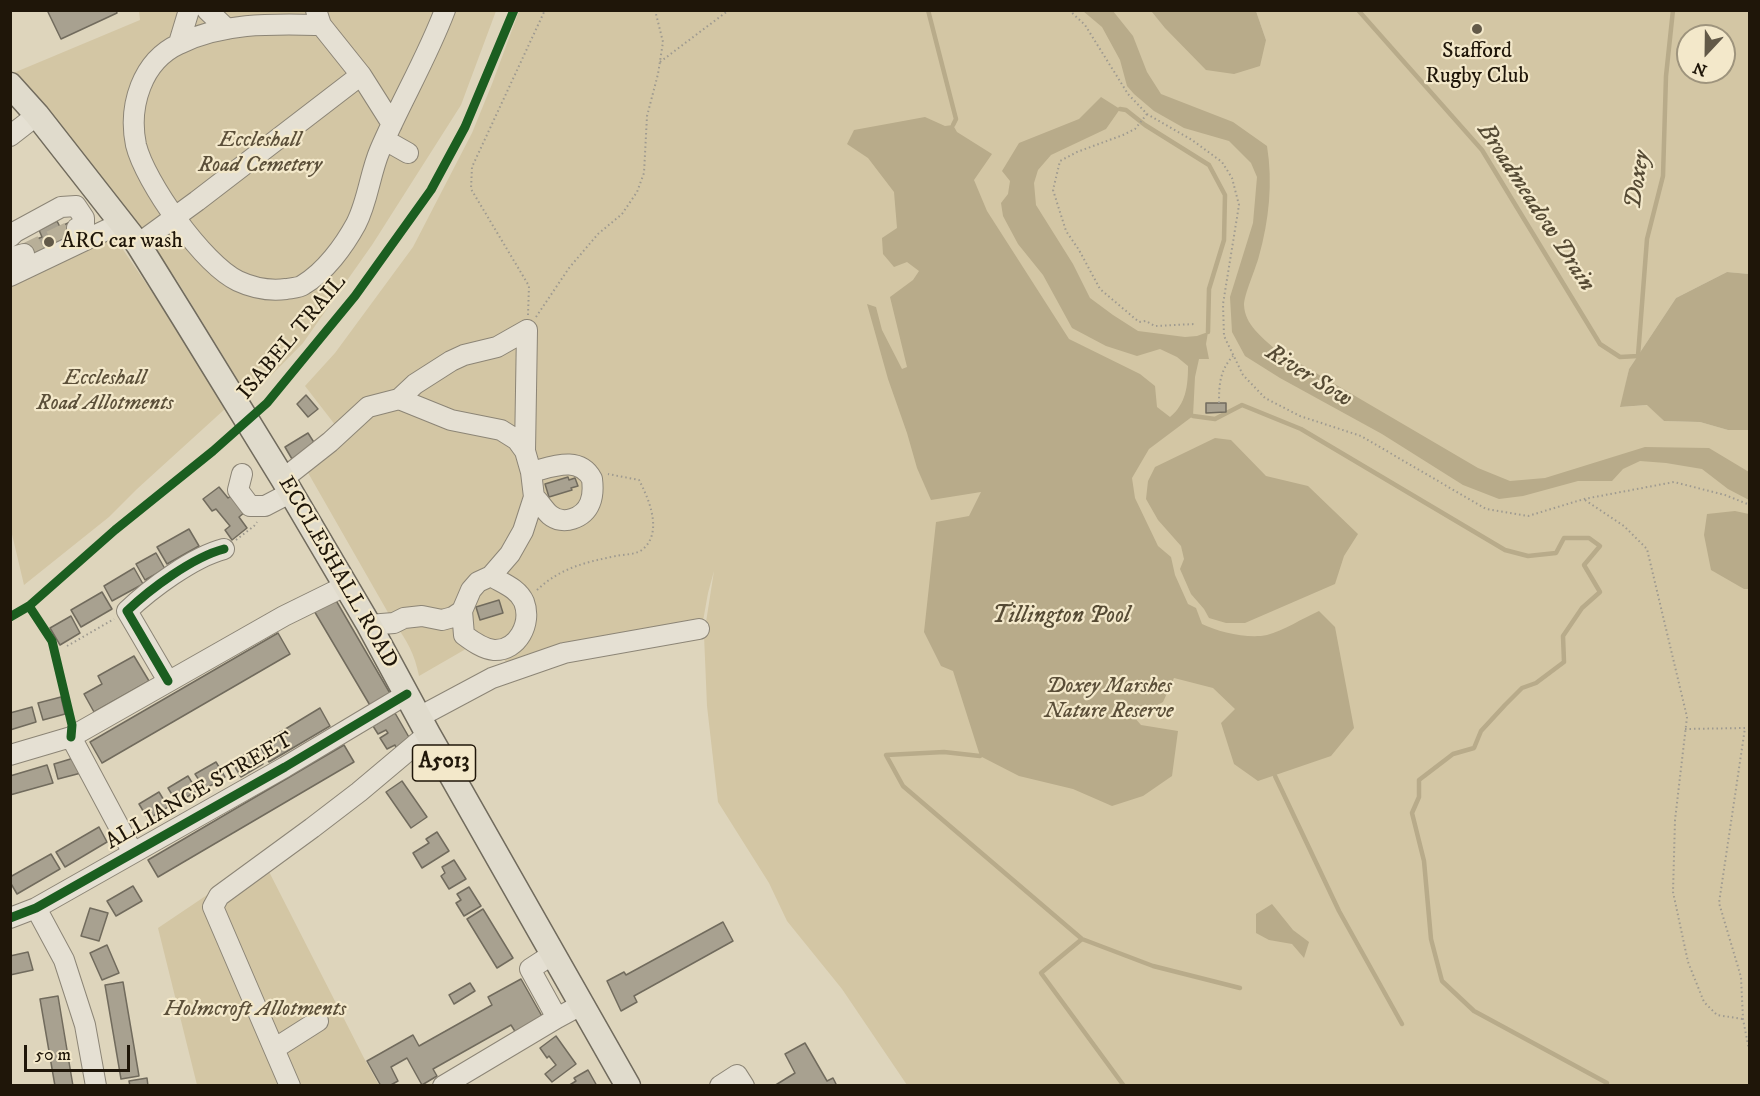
<!DOCTYPE html>
<style>
body{margin:0}
#map{position:relative;width:1760px;height:1096px;overflow:hidden;background:#ded5bc;font-family:"IM FELL DW Pica",serif}
canvas{display:block}
.frame{position:absolute;inset:0;border:12px solid #1f1609;pointer-events:none}
.north{position:absolute;left:1676px;top:24px;width:60px;height:60px;box-sizing:border-box;background:#f3e8ca;border:2px solid #9e947d;border-radius:50%;rotate:202deg;font-size:16px;font-weight:700;line-height:24px;text-align:center;color:#1f1609}
.north::after{content:'';display:block;margin:auto;width:21px;height:27px;background:#625948;clip-path:polygon(50% 0,100% 100%,50% 72%,0 100%)}
.scale{position:absolute;left:24px;top:1045px;width:106px;height:27px;box-sizing:border-box;border:3px solid #1f1609;border-top:0;padding-left:8px;font-size:18px;line-height:21px;white-space:nowrap;color:#1f1609;-webkit-text-stroke:4px #f3e8ca;paint-order:stroke}
</style>
<div id="map">
<canvas width="1760" height="1096"></canvas>
<div class="frame"></div>
<div class="north">N</div>
<div class="scale">50 m</div>
</div>
<script>
const context = document.querySelector('canvas').getContext('2d');
context.lineJoin = 'round';
function fill(path, color) {
  context.fillStyle = color;
  context.fill(path, 'evenodd');
}
function trace(path, color, width, dash) {
  context.strokeStyle = color;
  context.lineWidth = width;
  context.lineCap = dash ? 'butt' : 'round';
  context.setLineDash(dash || []);
  context.stroke(path);
}
function drawText(font, color, halo, rows, align = 'center') {
  context.font = font + ' "IM FELL DW Pica",serif';
  context.lineWidth = 4.5;
  context.setLineDash([]);
  context.textBaseline = 'middle';
  context.strokeStyle = halo;
  context.fillStyle = color;
  for (const [text, x, y, turn = 0] of rows) {
    context.save();
    context.translate(x, y);
    context.rotate((+turn || 0) * Math.PI / 180);
    context.textAlign = isNaN(turn) ? turn : align;
    if (halo) context.strokeText(text, 0, 0);
    context.fillText(text, 0, 0);
    context.restore();
  }
}
fill(new Path2D(`
 M139 11H496L461 105 372 245 303 343 249 398 176 279 11 74 140 20Z
 M519 11H1151L1164 27 1266 40 1256 11H1749V274L1727 272 1676 298 1629 369 1621 407 1648 405 1664 421 1700 422 1728 430H1749V1085H907L842 989 787 921 769 883 718 802 707 706 704 635 714 571 708 593 703 621 508 667 501 652 471 646 419 676C415 655 407 640 394 623L303 464 336 426 305 386 335 353 413 247 472 133 492 84ZM1688 36H1724V72H1688Z
 M111 232 154 295 226 408 137 489 109 517 24 585 11 530 10 287 17 279Z
 M262 858 365 1060 379 1085H197L158 928Z`), '#d3c6a4');
fill(new Path2D(`
 M1083 11H1113L1133 36 1147 72 1161 94 1233 122 1267 146C1273 182 1269 221 1259 256 1256 268 1244 295 1244 305 1245 325 1262 337 1275 349L1478 468 1510 481 1545 478 1645 447 1709 448 1749 472V500L1728 489 1702 469 1666 463 1640 461 1623 469 1612 481H1578L1523 496 1499 499 1463 485 1382 434 1280 378 1245 356 1232 332 1230 297 1253 223 1257 177 1251 163 1229 141 1184 128 1154 111 1134 94 1127 86 1120 60 1102 27Z
 M1151 11H1256L1266 40 1260 66 1234 74 1206 70 1164 27Z
 M1101 97 1120 109 1106 129 1051 155 1038 170 1034 183 1036 205 1073 264 1090 298 1113 315 1138 331 1185 337 1197 336 1208 332 1206 344 1209 359H1199L1195 377 1193 416 1149 449 1132 478 1135 498 1158 546 1171 557 1175 575 1188 604 1196 608 1202 624C1218 632 1248 639 1267 635 1283 631 1303 618 1319 611L1335 627 1354 728 1331 756 1258 781 1234 764 1221 723 1235 709 1213 688 1174 678 1163 702 1134 717 1141 725 1178 731 1172 776 1143 796 1112 806 1073 789 1019 776 980 756 953 671 941 666 924 632 936 522 969 516 981 492 931 500 917 468 907 433 888 379 867 304 876 307 882 330 902 369 907 367 890 297 913 280 919 271 907 262 894 267 883 254 882 238 897 228 894 192 868 158 847 144 854 130 925 117 945 126 953 125 957 132 992 154 974 180 987 211 1069 339 1140 374 1155 386 1157 407 1170 417C1186 404 1188 386 1188 366L1177 357 1160 349 1137 356 1106 346 1072 328 1043 275 1018 244 1003 216 1001 203 1008 194 1010 181 1002 171 1019 143 1079 119Z
 M1727 272 1749 274V430H1728L1700 422 1664 421 1647 405 1620 407 1629 369 1676 298Z
 M1215 438 1231 440 1266 476 1308 486 1358 534 1344 556 1335 584 1245 623H1226L1209 618 1204 609 1191 594 1180 569 1184 559 1181 546 1158 520 1146 499 1148 481 1155 467Z
 M1735 511 1749 514V589H1744L1711 570 1704 535 1707 514Z
 M1272 904 1293 930 1309 942 1304 958 1292 944 1269 940 1256 933V914Z`), '#b8ab8a');
trace(new Path2D(`
 M928 10 956 119 953 125
 M1358 10 1482 150 1600 344 1620 357 1638 356 1647 239 1663 176 1666 76 1673 10
 M1120 109 1126 110 1145 125 1209 165 1225 195 1224 240 1209 289 1208 332
 M1193 416 1215 419 1242 405 1301 429 1505 550 1528 556 1556 553 1564 538H1589L1600 546 1584 565 1600 592 1582 608 1563 636 1564 662 1536 683 1522 688 1505 705 1481 731 1474 748 1453 754 1419 780V797L1412 813 1424 861 1431 939 1442 981 1474 1011 1607 1083
 M980 756 944 752 886 755 903 786 1082 939 1153 966 1240 988
 M1275 776 1339 911 1402 1024
 M1082 939 1041 973 1124 1086`), '#b8ab8a', 4.5);
const building = new Path2D(`
 M47 10H116L117 13 61 39Z
 M74 220 80 236 27 260 20 246 42 237 39 230 57 221 60 227Z
 M306 395 318 409 308 417 297 404Z
 M1206 403H1226V412L1206 413Z
 M308 433 315 444 292 459 285 447Z
 M568 477 569 480 575 478 578 486 571 488 572 490 549 497 545 484Z
 M219 487 228 498 232 495 245 512 239 517 247 528 232 540 225 530 230 526 216 509 212 511 203 499Z
 M189 529 199 546 167 564 157 547Z
 M156 553 165 569 145 580 136 564Z
 M134 568 143 584 112 601 104 586Z
 M102 592 112 609 81 627 71 610Z
 M334 597 391 695 371 707 313 609Z
 M499 600 503 613 480 620 476 607Z
 M71 616 80 633 60 645 50 628Z
 M278 633 290 654 102 763 90 742Z
 M134 656 149 681 94 712 84 694 102 684 98 676Z
 M61 697 65 714 43 720 38 703Z
 M32 707 36 722 10 730V713Z
 M320 708 330 726 269 762 259 745Z
 M395 713 410 739 397 750 395 745 387 749 380 738 388 733 386 730 378 734 373 726Z
 M344 745 354 762 158 877 148 860Z
 M254 749 263 764 241 777 232 762Z
 M77 757 81 773 58 779 54 764Z
 M216 762 225 777 205 789 195 774Z
 M47 765 53 783 10 795V776Z
 M188 776 197 791 177 803 168 788Z
 M402 781 427 817 411 828 386 792Z
 M159 792 168 807 148 819 139 804Z
 M99 827 107 842 65 867 56 852Z
 M437 832 449 851 422 868 413 853 429 843 426 839Z
 M51 854 60 869 17 894 10 882V877Z
 M454 860 466 879 449 889 441 876 445 873 442 867Z
 M133 886 142 901 116 916 107 901Z
 M469 887 481 906 464 916 456 903 461 900 457 894Z
 M90 908 108 913 99 941 81 936Z
 M483 909 513 958 497 968 467 919Z
 M723 922 733 941 634 996 637 1002 621 1011 607 981 624 972 626 975Z
 M107 945 119 973 102 980 90 953Z
 M28 952 33 970 10 975V956Z
 M521 979 543 1018 516 1033 511 1025 433 1069 437 1076 422 1085 407 1058 391 1067 398 1081 389 1086H381L367 1061 413 1035 419 1046 492 1005 488 997Z
 M123 982 139 1076 121 1079 105 985Z
 M470 983 475 991 454 1004 449 995Z
 M58 996 73 1086H55L40 999Z
 M556 1036 576 1064 552 1082 545 1074 556 1065 549 1056 547 1058 540 1048Z
 M805 1043 827 1081 833 1078 837 1086H774L795 1073 785 1054Z
 M588 1070 597 1086H568L576 1081 574 1078Z
 M147 1078 148 1086H130L129 1081Z`);
fill(building, '#a8a190');
trace(building, '#716b5d', 1.5);
trace(new Path2D(`
 M24 254 77 228`), '#b8af98', 20, [20, 10]);
const minor = new Path2D(`
 M207 10 227 29
 M316 10 321 25 361 75 392 124
 M321 25C273 24 224 22 179 44 142 61 128 106 136 145 145 182 203 264 238 281 253 288 270 291 286 289 291 288 299 288 303 285 325 272 344 246 356 224 368 201 370 173 380 150 400 103 427 58 445 10
 M179 43 189 10
 M10 136 37 115
 M385 140 408 153
 M10 237 15 232 61 207 76 206 84 218V225L77 228
 M138 244 197 201 361 75
 M10 255 13 257 24 254
 M10 276 121 223
 M399 399 415 384 451 361 464 355 497 347 527 330
 M525 451 527 330
 M531 472C552 467 579 455 592 479 593 487 593 496 590 503 584 518 563 526 550 515 544 510 540 502 534 497
 M242 474 238 490 250 506H265L290 493
 M283 479 330 442 368 407 399 399 451 420 501 430 517 440 525 451 531 472 534 497 523 531 510 554 491 576 478 582 471 590 462 611 453 617 442 620 422 616 404 618 394 623 369 625
 M462 611 464 635C472 641 483 649 494 650 518 651 532 623 524 602 518 588 502 583 491 576
 M168 681 127 611C150 589 193 557 224 549
 M419 717 492 678 564 653 699 629
 M71 737 133 853
 M10 755 71 737 284 616 345 586
 M36 908 64 960 85 1025 96 1086
 M10 918 36 908 285 767 407 694
 M553 954 530 969 557 1018 581 1005
 M274 1049 318 1021
 M290 1086 213 907 219 896 312 828 359 792 428 734
 M443 1086 557 1018
 M720 1086 737 1075 744 1086`);
const major = new Path2D(`
 M10 85 37 115 138 244 184 318 283 479 369 625 428 734 628 1086`);
trace(minor, '#8c8576', 22);
trace(major, '#716b5d', 27);
trace(new Path2D(`
 M1069 10 1085 25 1128 94 1147 114 1192 140 1222 162 1232 178 1239 205 1223 304 1224 336 1243 375 1265 398 1300 416 1361 436 1486 509 1528 516 1584 499 1674 482 1725 495 1750 505
 M660 62 729 10
 M1147 114 1135 129 1123 135 1077 152 1060 161 1053 190 1066 231 1079 250 1100 289 1139 322 1146 321 1155 326 1195 324
 M528 315 529 286 471 189 472 167 545 10
 M536 317 569 268 598 234 622 214 637 192 644 173 647 116 658 74 663 42 655 10
 M1219 403C1219 384 1220 370 1233 356
 M1585 500 1624 526 1647 549 1687 717 1675 820 1673 892 1688 962 1704 1002 1717 1015 1743 1019
 M236 540 254 526 257 522
 M537 590C560 568 586 562 616 556 625 554 636 555 643 549 663 532 649 499 639 480L608 474
 M67 646 114 619
 M1685 729 1745 728 1719 903 1741 977 1743 1019 1750 1055`), '#9e9a90', 2, [1.5, 3]);
trace(minor, '#e5e0d3', 20);
trace(major, '#e0dbcc', 24);
trace(new Path2D(`
 M29 606 52 641 72 725 71 737
 M10 617 29 606 115 530 213 451 267 403 355 296 431 190 465 127 514 10
 M168 681 127 611C150 589 193 557 224 549
 M10 918 36 908 285 767 407 694`), '#1b5e20', 9);
for (const [x, y, r, color] of [
 [1477,29,6,"#625948"],
 [49,242,6,"#625948"]
]) {
  const dot = new Path2D();
  dot.arc(x, y, r, 0, 2 * Math.PI);
  context.fillStyle = color;
  context.fill(dot);
  trace(dot, '#f3e8ca', 2);
}
for (const [x, y, w] of [
 [444,763,63]
]) {
  const box = new Path2D();
  box.roundRect(x - w / 2, y - 18, w, 36, 4.5);
  context.fillStyle = '#f3e8ca';
  context.fill(box);
  trace(box, '#1f1609', 1.5);
}
drawText('bold 21px', '#1f1609', null, [
 ["A5013",444,763]
]);
drawText('22px', '#1f1609', '#f3e8ca', [
 ["Stafford",1477,52],
 ["Rugby Club",1477,77],
 ["ARC car wash",61,242,"left"]
]);
drawText('italic 22px', '#5b4f39', '#f3e8ca', [
 ["Eccleshall",260,141],
 ["Road Cemetery",260,166],
 ["Eccleshall",105,379],
 ["Road Allotments",105,404],
 ["Doxey Marshes",1109,687],
 ["Nature Reserve",1109,712],
 ["Holmcroft Allotments",255,1010]
]);
drawText('22px', '#1f1609', '#f3e8ca', [
 ["ISABEL TRAIL",293,338,-50],
 ["ECCLESHALL ROAD",337,573,60],
 ["ALLIANCE STREET",200,792,-30]
]);
drawText('italic 24px', '#554a34', '#f3e8ca', [
 ["Doxey",1639,180,-81],
 ["Broadmeadow Drain",1535,208,57],
 ["River Sow",1308,377,32],
 ["Tillington Pool",1061,617]
]);
</script>
